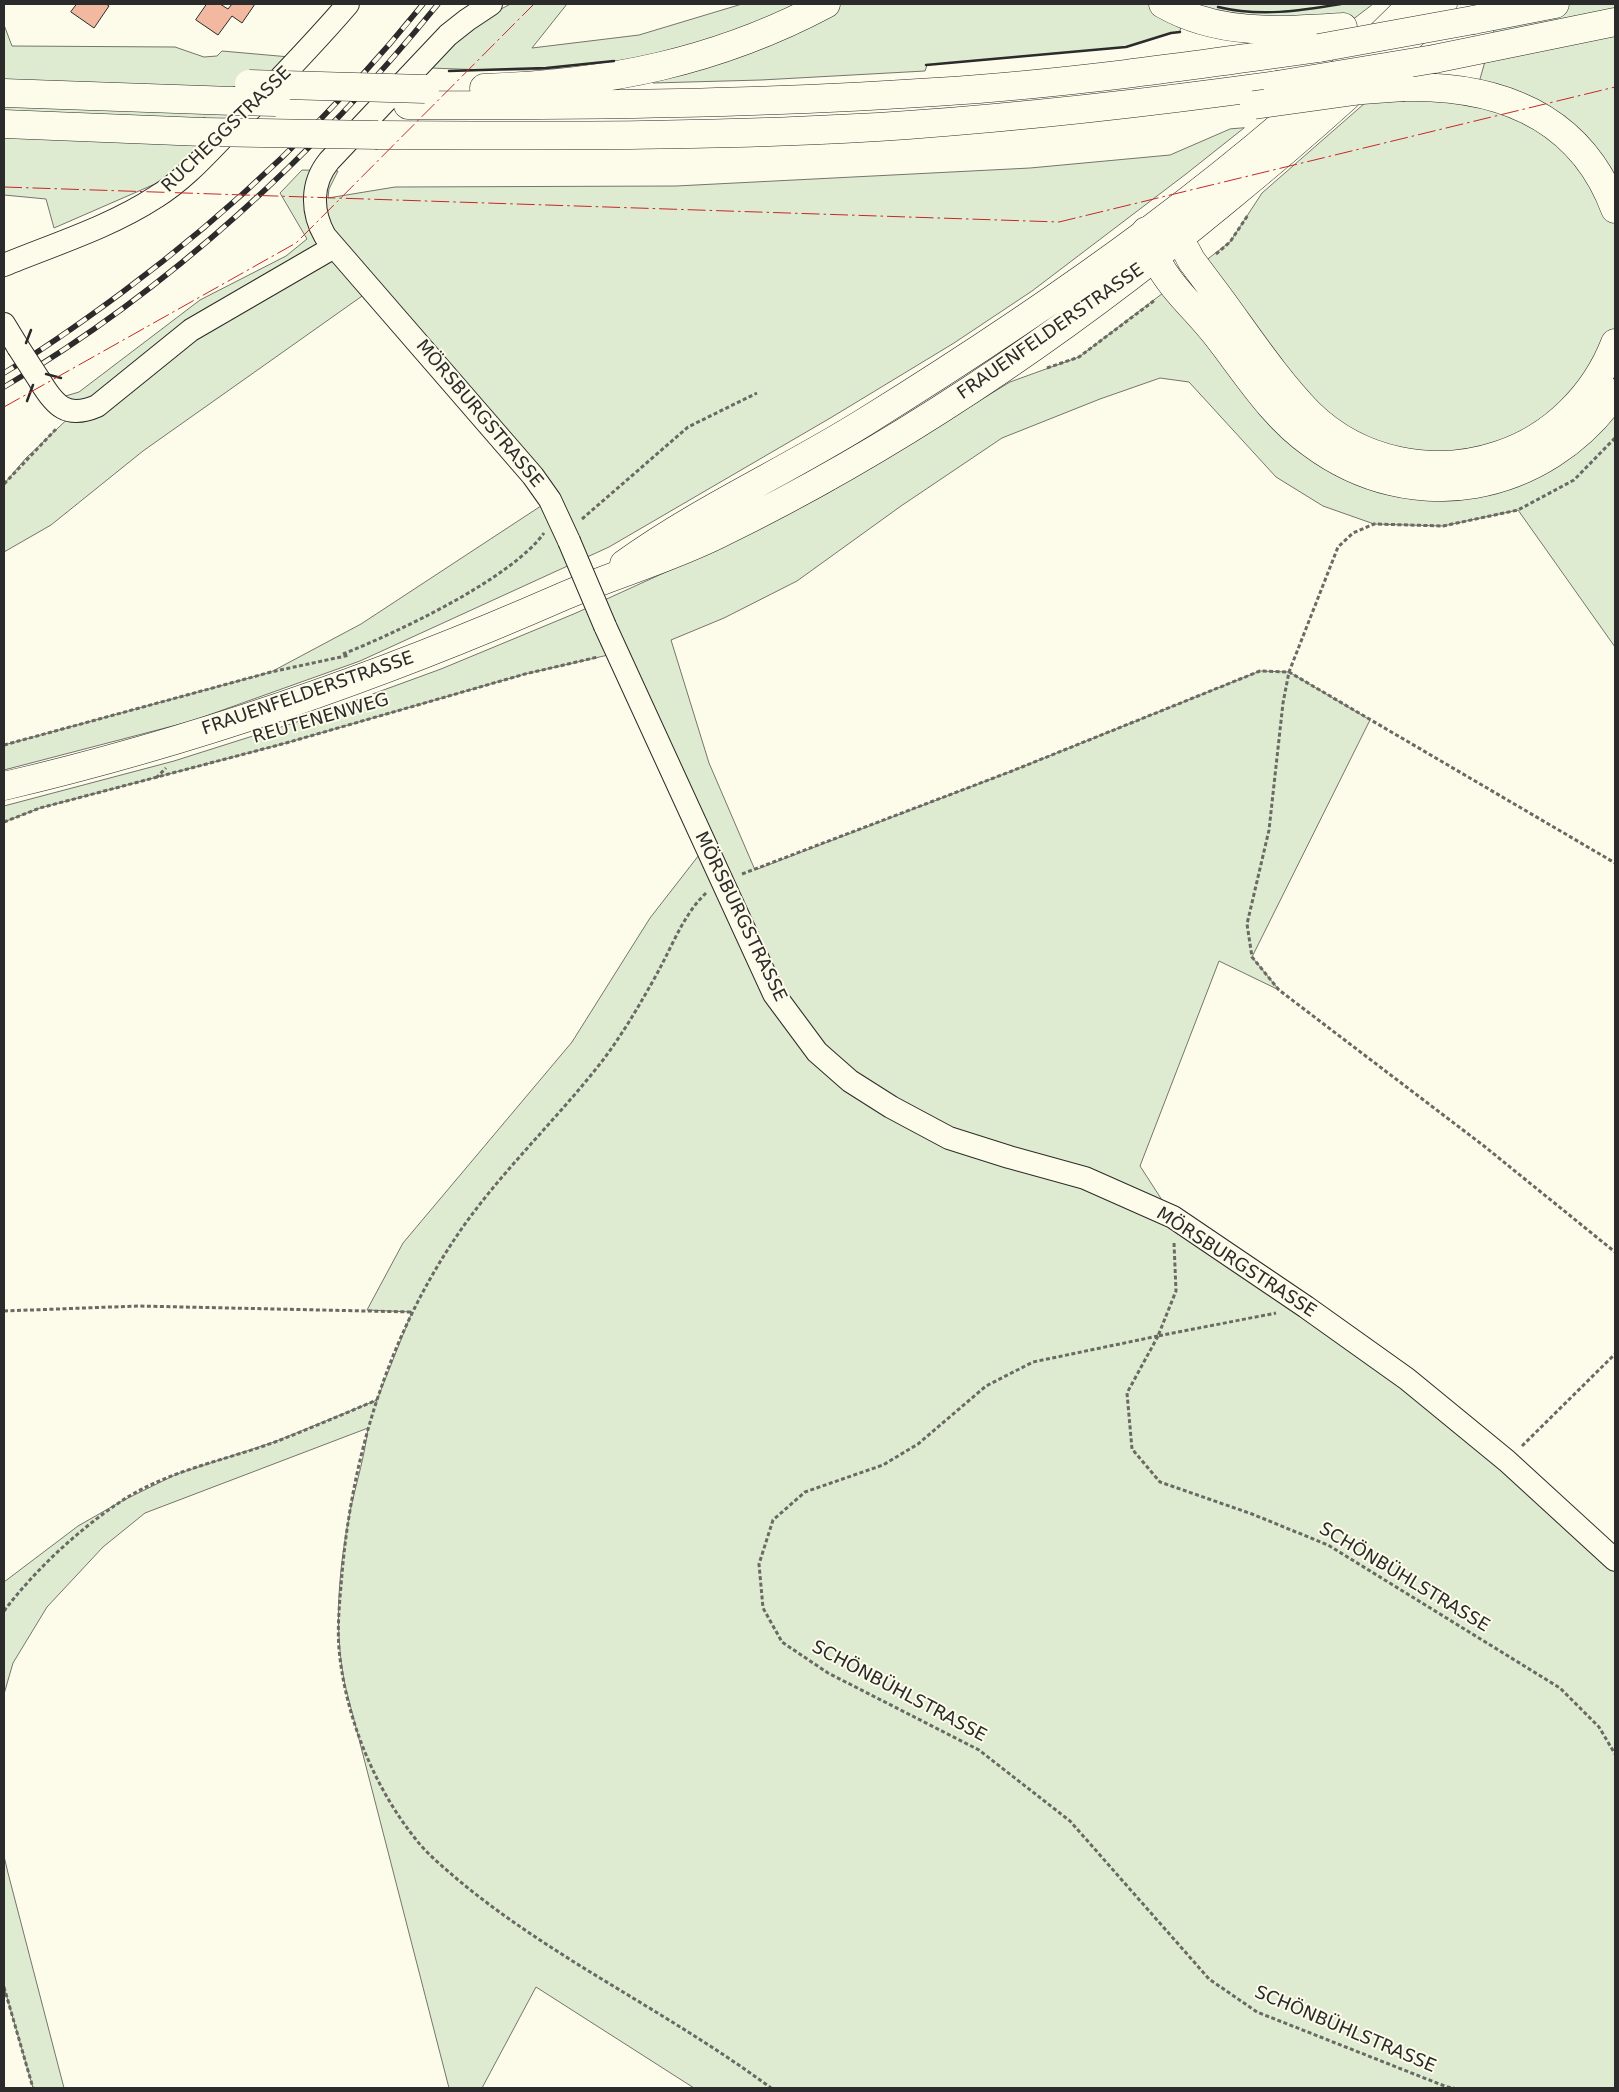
<!DOCTYPE html>
<meta charset="utf-8">
<style>
body{margin:0}
#map{position:relative;width:1619px;height:2092px;overflow:hidden;background:#fdfbea;font-family:"DejaVu Sans",sans-serif}
canvas{display:block}
.frame{position:absolute;inset:0;border:5px solid #2b2b2b;pointer-events:none}
</style>
<div id="map">
<canvas width="1619" height="2092"></canvas>
<div class="frame"></div>
</div>
<script>
const context = document.querySelector('canvas').getContext('2d');
context.lineJoin = 'round';
function fill(path, color) {
  context.fillStyle = color;
  context.fill(path, 'evenodd');
}
function trace(path, color, width, dash) {
  context.strokeStyle = color;
  context.lineWidth = width;
  context.lineCap = dash ? 'butt' : 'round';
  context.setLineDash(dash || []);
  context.stroke(path);
}
function drawText(font, color, halo, rows, align = 'center') {
  context.font = font + ' "DejaVu Sans",sans-serif';
  context.lineWidth = 4;
  context.setLineDash([]);
  context.textBaseline = 'middle';
  context.strokeStyle = halo;
  context.fillStyle = color;
  for (const [text, x, y, turn = 0] of rows) {
    context.save();
    context.translate(x, y);
    context.rotate((+turn || 0) * Math.PI / 180);
    context.textAlign = isNaN(turn) ? turn : align;
    if (halo) context.strokeText(text, 0, 0);
    context.fillText(text, 0, 0);
    context.restore();
  }
}
const green = new Path2D(`
 M511 4H567L532 48 639 35 742 4H798C710 49 606 71 507 70 482 70 456 69 431 68L478 21Z
 M826 4H1373L1343 27 1182 14 1180 32 1171 33 1126 47 927 65 925 71 761 80 653 83 651 68Z
 M1502 4H1615V647L1518 510 1443 526 1374 524 1323 506 1276 477 1189 382 1160 378 1100 399 1002 438 901 506 797 581 724 618 671 640 709 763 755 870 1012 771 1260 671 1289 672 1370 720 1252 957 1279 990 1219 961 1140 1166 1173 1217 1306 1307 1615 1560V2088H694L536 1987 482 2088H449L345 1685C333 1626 339 1565 351 1507 357 1481 365 1454 368 1428L145 1513 103 1547 47 1607 13 1663 4 1694V1582L78 1526 120 1502 177 1474 274 1442 377 1400 412 1312 367 1310 403 1243 572 1042 650 918 706 846 617 653 525 674 286 743 40 808 4 822V806L174 761 300 721 378 692 441 669 576 613 747 535 828 493 1010 382 1079 357 1230 242 1262 193 1381 89 1479 81Z
 M4 25 12 46 175 47 204 57 217 56 222 51 301 58 194 167 54 228 46 199 4 195Z
 M1244 128 1186 174 1032 291 954 343 832 417 609 547 360 661 192 721 4 770V745L271 672 361 624 550 500 372 289 143 451 51 525 4 552V484L26 458 75 412 52 400 79 392 200 300 286 256 307 239 280 193 302 170 338 171 329 189 328 198 395 187 676 186 1030 168 1170 155 1230 129Z
 M4 1856 8 1873 64 2088H33L4 1987Z`);
fill(green, '#deebd1');
trace(green, '#74746e', 1);
const building = new Path2D(`
 M77 4H106L109 6 94 28 71 12Z
 M207 4H220L228 9 232 4H255L242 23 232 16 218 35 196 20Z`);
fill(building, '#f2b8a0');
trace(building, '#2b2b2b', 1);
const minor = new Path2D(`
 M491 4 467 20 448 35 329 161C311 183 311 211 325 236L533 476 550 500 569 541
 M4 265C55 244 110 227 156 197 187 178 211 149 237 123 275 84 313 45 348 4
 M4 324 18 347
 M40 381C55 406 67 419 97 406L191 330 334 247
 M605 626 774 994 817 1052 850 1081 891 1107 949 1138 1009 1157 1085 1178 1173 1217 1306 1307 1407 1379 1507 1461 1615 1560`);
const major = new Path2D(`
 M624 564C699 510 784 472 863 423 1058 302 1250 168 1412 4
 M4 786C196 741 384 675 564 596 615 574 669 559 719 534 902 445 1070 329 1226 200 1302 138 1375 74 1443 4`);
const highway = new Path2D(`
 M1163 4C1219 36 1281 31 1343 27
 M1473 20 1555 4
 M1434 59 1615 22
 M1404 87C1497 85 1580 115 1615 209
 M484 88C607 84 717 62 826 4
 M4 93 233 101
 M408 105C584 106 760 104 935 92 1064 84 1191 66 1319 48
 M4 124 203 132
 M378 135C554 136 731 137 908 125 1032 116 1154 102 1277 85
 M1146 231C1155 233 1172 235 1179 241 1184 245 1188 254 1191 260 1200 272 1209 284 1218 296 1247 335 1275 378 1309 413 1359 462 1433 477 1499 455 1552 438 1595 395 1615 343
 M1146 231C1149 240 1151 251 1156 259 1171 289 1197 310 1217 336 1246 373 1273 417 1312 444 1412 518 1544 494 1615 393`);
trace(minor, '#2b2b2b', 24);
trace(major, '#2b2b2b', 29);
trace(highway, '#2b2b2b', 29);
trace(new Path2D(`
 M1216 254 1230 242 1248 215
 M1047 368 1079 357 1155 300
 M1615 438 1574 480 1518 510 1443 526 1374 524 1353 533 1338 547 1289 672 1283 703 1269 830 1247 924 1252 957 1279 990 1484 1146 1615 1252
 M4 484 57 428
 M582 519 688 427 757 393
 M343 654C396 633 511 579 544 533
 M4 745 271 672 350 655
 M156 778 166 768
 M4 822 40 808 286 743 525 674 598 657
 M742 874 1012 771 1260 671 1289 672 1615 863
 M706 893C684 914 673 944 659 970 642 1001 624 1032 603 1060 555 1122 497 1175 454 1240 388 1339 352 1456 342 1574 340 1599 337 1624 339 1649 345 1715 373 1785 414 1837 426 1853 442 1866 457 1879 494 1910 533 1936 574 1962 640 2003 709 2042 771 2088
 M1174 1243 1176 1291 1158 1336 1276 1313
 M4 1311 138 1306 412 1312
 M1158 1336 1033 1362 986 1386 918 1444 883 1465 805 1492 773 1520 759 1564 763 1608 782 1642 828 1673 979 1750 1070 1821 1209 1979 1257 2012 1447 2087 1454 2088
 M1158 1336 1127 1393 1132 1449 1160 1482 1252 1514 1328 1545 1560 1688 1599 1727 1615 1754
 M1522 1446 1615 1354
 M4 1611C35 1570 77 1531 120 1502 166 1471 223 1461 275 1442 309 1429 343 1414 377 1400
 M4 1987 33 2088`), '#6a6964', 3, [4, 2.5]);
trace(minor, '#fdfbea', 22);
trace(major, '#fdfbea', 28);
trace(highway, '#fdfbea', 28);
const rail = new Path2D(`
 M4 373C44 349 82 322 120 294 232 211 335 113 423 4
 M4 387C169 290 318 152 438 4`);
trace(rail, '#2b2b2b', 5.5);
trace(rail, '#fdfbea', 4, [11]);
const minorBridge = new Path2D(`
 M18 347 40 381
 M569 541 605 626`);
const highwayBridge = new Path2D(`
 M1319 48 1473 20
 M249 84 425 89
 M1277 85 1434 59
 M233 101 276 102
 M1254 105 1362 90 1404 87
 M203 132 378 135`);
trace(minorBridge, '#2b2b2b', 24, []);
trace(highwayBridge, '#2b2b2b', 29, []);
trace(minorBridge, '#fdfbea', 22);
trace(highwayBridge, '#fdfbea', 28);
trace(new Path2D(`
 M1218 7C1260 17 1299 11 1341 4
 M926 65 1126 47 1171 33 1180 32
 M449 71 546 68 614 61
 M26 343 31 330
 M46 374 61 378
 M27 401 33 385`), '#2b2b2b', 2.5);
trace(new Path2D(`
 M4 187 1059 222 1615 87
 M4 407 296 243 534 4`), '#c62828', 1, [18, 4, 2.5, 4]);
drawText('18px', '#2b2b2b', '#fdfbea', [
 ["RUCHEGGSTRASSE",227,130,-44],
 ["FRAUENFELDERSTRASSE",1051,332,-35],
 ["MÖRSBURGSTRASSE",479,414,50],
 ["FRAUENFELDERSTRASSE",308,694,-19],
 ["REUTENENWEG",321,719,-16],
 ["MÖRSBURGSTRASSE",740,917,64],
 ["MÖRSBURGSTRASSE",1236,1263,33],
 ["SCHÖNBÜHLSTRASSE",1404,1578,31],
 ["SCHÖNBÜHLSTRASSE",899,1692,28],
 ["SCHÖNBÜHLSTRASSE",1345,2030,23]
]);
</script>
